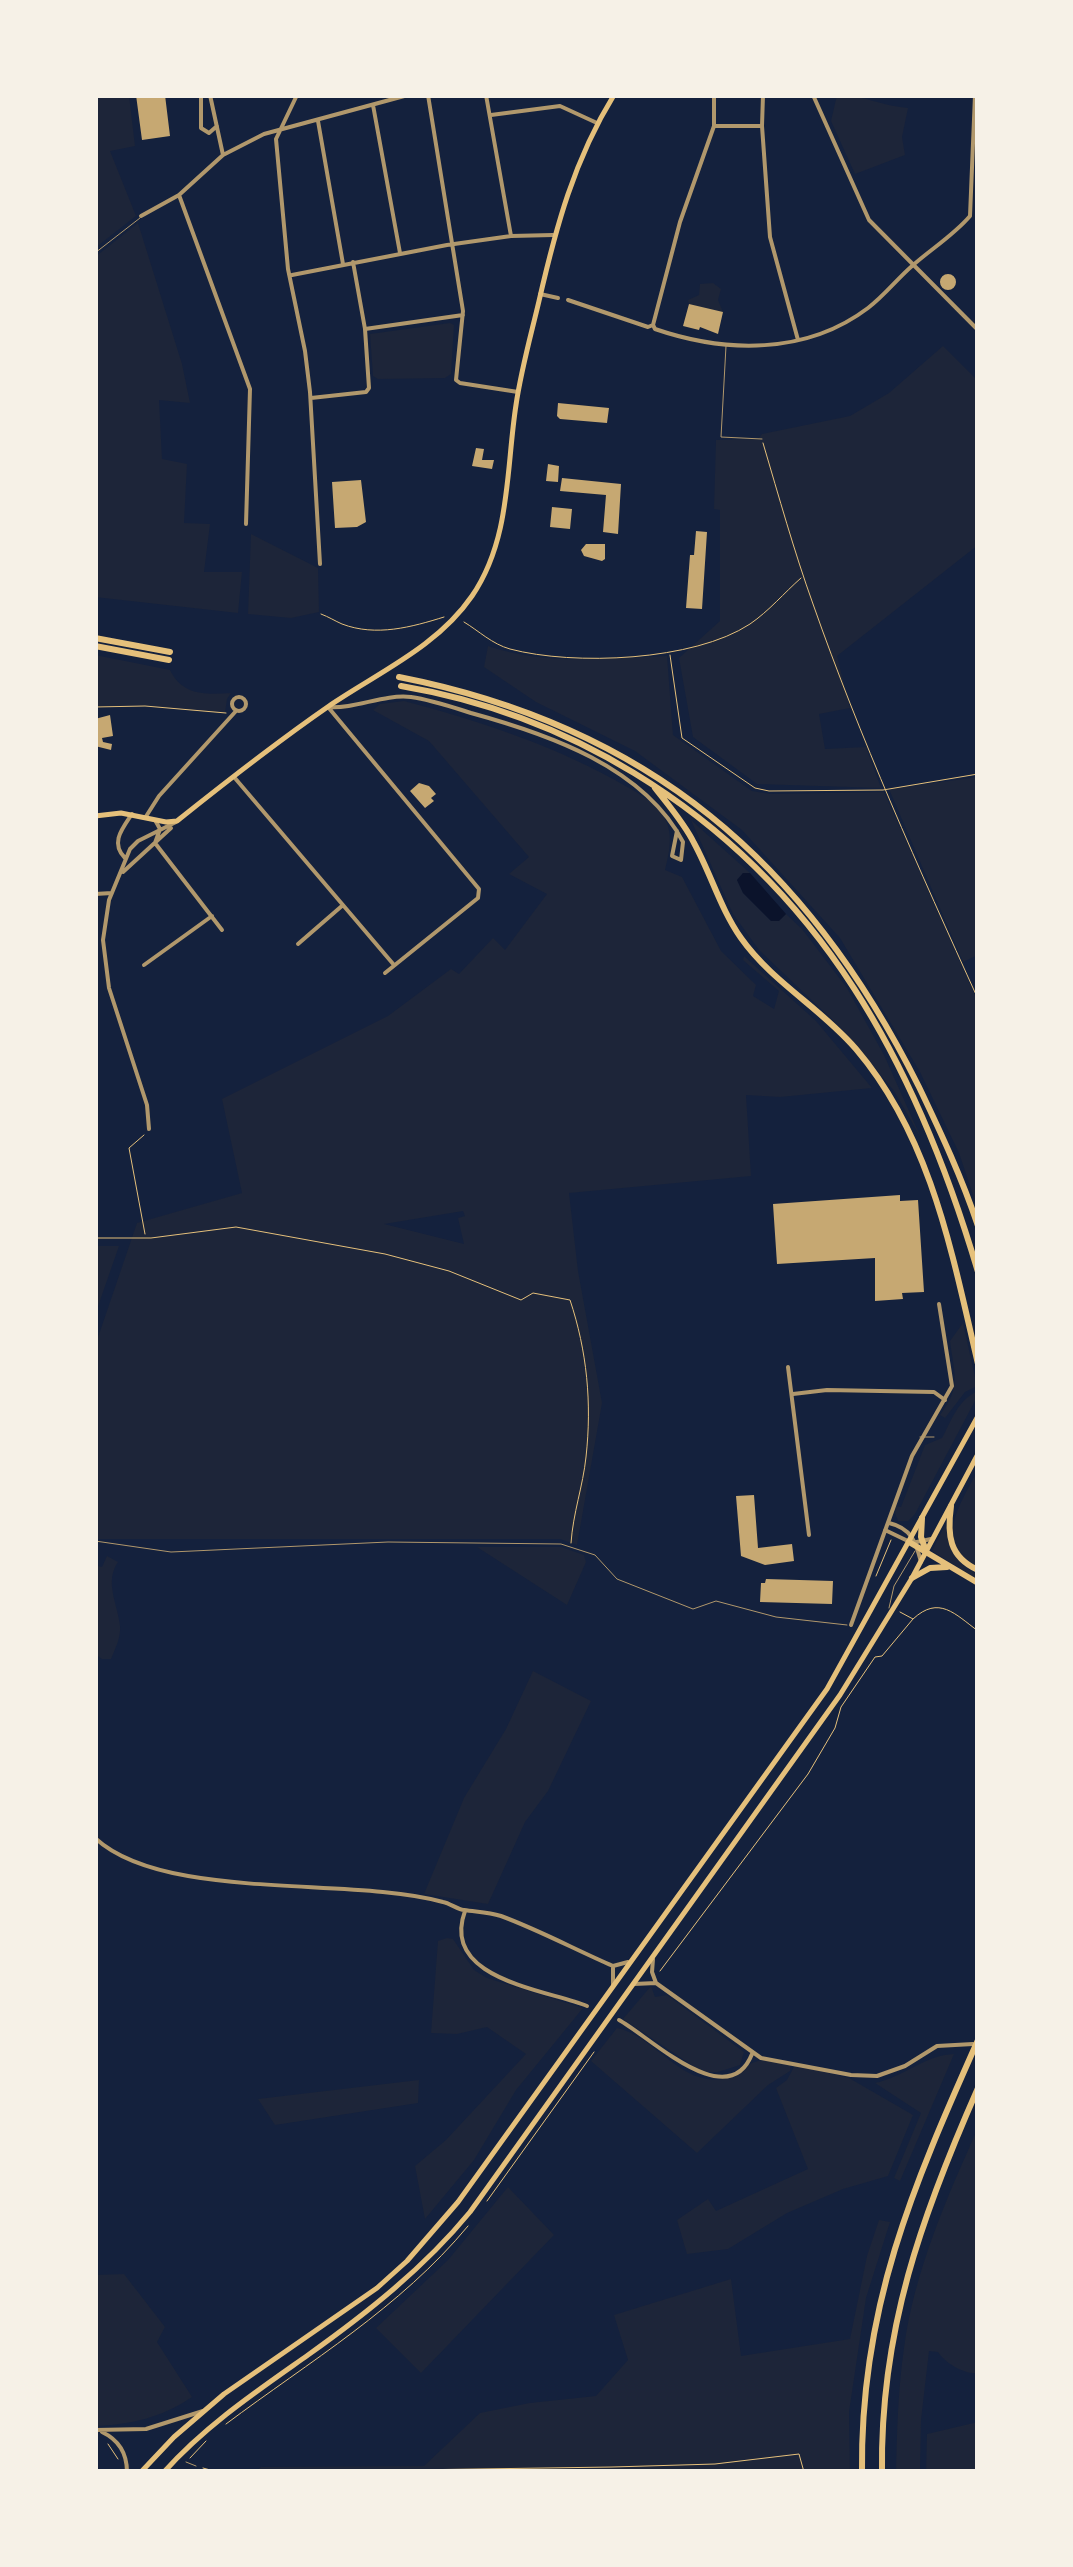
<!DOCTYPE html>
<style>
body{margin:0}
#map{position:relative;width:1073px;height:2567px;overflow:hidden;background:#14213d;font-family:Spectral,serif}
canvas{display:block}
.frame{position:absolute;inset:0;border:98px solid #f6f1e7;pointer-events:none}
</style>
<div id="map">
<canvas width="1073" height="2567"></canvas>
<div class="frame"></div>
</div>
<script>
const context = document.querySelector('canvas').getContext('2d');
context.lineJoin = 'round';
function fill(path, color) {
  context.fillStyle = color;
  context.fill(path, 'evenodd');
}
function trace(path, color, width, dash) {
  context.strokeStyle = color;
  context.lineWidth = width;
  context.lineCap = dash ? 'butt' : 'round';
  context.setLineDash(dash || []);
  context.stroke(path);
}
fill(new Path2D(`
 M95 95H129L135 146 110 151 136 216 95 248Z
 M837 95C863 95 882 106 908 108L902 137 905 155 855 174 831 121Z
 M138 223 182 364 190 403 159 400 162 459 187 464 184 523 210 524 204 572H242L238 613 95 597V257Z
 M713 283 721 289 718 300 723 312 689 304 688 300 699 295 700 284Z
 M450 323 454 325 451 374 445 378 378 379 373 376 370 334Z
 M943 346 978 381V545L837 656 850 708 819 714 825 749 866 747 881 788 757 784 693 737 679 658 720 621V510L714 509 716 440 758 439 762 434 850 416 889 393Z
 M251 534 318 568 319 612 291 618 248 614Z
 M488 646C546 666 607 658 667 656L673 735 752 791 770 794 884 792 978 1002V1210L959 1153 920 1072 840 938 742 830 635 751 536 702 484 667Z
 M95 655 170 670C182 695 205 695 231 693L227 699 225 713 145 706 95 707Z
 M404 701C479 721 547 743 615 780 632 790 654 800 664 817 674 834 669 853 665 870L682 877 721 951 756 985 753 996 774 1009 779 991 743 960 744 956 816 1021 872 1088 780 1097 746 1095 751 1176 569 1193 578 1271 602 1403 577 1545 560 1539H95V1346L137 1223 242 1193 222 1099 388 1016 451 969 459 974 493 938 505 950 547 894 509 874 529 857 429 741 373 710 380 704ZM463 1211 465 1216 458 1218 464 1244 384 1224Z
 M978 777V955L963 962 889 789Z
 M691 820 750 873H743L737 880 743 893 771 921 779 920 786 914 802 929 847 988 884 1055 921 1138 894 1091 844 1031 759 950 733 914Z
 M95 1246H119L95 1315Z
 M963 1323 977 1386 965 1392 945 1418 940 1415C962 1386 954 1374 950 1341Z
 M976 1392V1399L915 1514 908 1521H898L895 1513 896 1506 901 1507 925 1445 942 1438C951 1422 957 1401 976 1392Z
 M978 1470V1568C931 1544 961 1503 978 1470Z
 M947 1521C946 1547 954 1563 978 1574V1580L932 1551Z
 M477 1547H561L584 1555 586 1562 567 1605Z
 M107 1556 118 1562C104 1582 118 1605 120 1626 121 1638 115 1649 111 1659H102L95 1654V1565L102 1567Z
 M533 1671 591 1701 548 1791 525 1822 488 1904 424 1894 464 1798 506 1729Z
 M447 1938 453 1939 474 1970 487 1978 583 2008 516 2090 474 2160 425 2219 415 2166 446 2140 526 2054 487 2027 457 2034 431 2033 438 1941Z
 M651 1986 655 1997 667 1995 744 2052 740 2065 718 2072H702L623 2019Z
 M617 2028C652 2036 672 2073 707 2079 733 2084 739 2066 758 2061 767 2059 781 2064 790 2065V2071L768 2085 697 2153 591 2061Z
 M954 2054 900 2181 894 2178 921 2113 875 2083C904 2077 925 2055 954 2054Z
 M795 2065 849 2078 913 2115 888 2176 843 2189 787 2213 728 2249 687 2254 677 2220 708 2199 716 2211 808 2169 776 2088 787 2080Z
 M419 2080 418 2103 275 2125 258 2099Z
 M978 2128V2373C965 2375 945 2363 938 2352L929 2351 921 2420 920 2472H896C897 2431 898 2389 904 2348 914 2272 947 2197 978 2128Z
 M508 2187 554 2235 421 2373 376 2328 448 2260Z
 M879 2220 890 2222 866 2298 849 2412 850 2472H255L261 2467 424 2466 480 2413 530 2403 596 2396 628 2360 614 2315 731 2279 741 2356 850 2339 867 2256Z
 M124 2274 165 2327 157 2342 192 2397C163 2417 130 2425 95 2426V2275Z
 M978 2422V2472H926L927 2434Z`), '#1d2539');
fill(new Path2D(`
 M743 873H750L786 914 779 921H771L743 893 737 880Z`), '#0b132b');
fill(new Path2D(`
 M136 95H165L170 136 142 140Z
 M940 282a8 8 0 1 1 16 0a8 8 0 1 1-16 0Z
 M689 304 723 312 718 334 700 327 699 330 683 326Z
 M558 403 609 408 607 423 560 419 557 416Z
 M476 448 484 449 482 460H494L492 469 472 466Z
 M548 464 559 466 558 482 546 481Z
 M562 478 621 484 618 534 603 532 606 495 560 491Z
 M361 480 366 522 357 527 335 528 332 482Z
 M552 507 572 509 570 529 550 527Z
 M696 531 707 532 702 609 686 608 690 555H694Z
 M586 544H605V559L602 561 584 556 581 550Z
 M110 715 113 736 102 738 103 742 112 744 111 750 95 746V719Z
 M419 783 429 786 436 794 431 798 434 801 425 808 410 791Z
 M900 1195V1201L918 1200 924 1292 902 1293 903 1299 875 1301V1258L777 1264 773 1204Z
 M754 1495 758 1548 792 1544 794 1561 765 1565 741 1556 736 1496Z
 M766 1579 833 1581 832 1604 760 1602 761 1583H765Z`), '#c6a872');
trace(new Path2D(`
 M763 443C779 497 794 551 813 604 860 738 919 869 978 999
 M321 614C329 617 335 621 342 624 376 637 412 627 444 617
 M464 622C479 631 492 644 510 649 574 666 694 661 750 624 769 611 784 593 801 578
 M670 655 682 738 755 788 769 791 883 790 978 774
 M95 707 145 706 226 713
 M144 1135 129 1148 145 1234
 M95 1238H151L236 1227 385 1254 449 1271 521 1300 533 1293 570 1300C587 1351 592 1403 586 1457 583 1486 573 1513 571 1543
 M876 1576 891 1540
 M900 1612 913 1619C939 1595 955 1614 978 1631
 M660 1971 808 1774 835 1728 841 1707 875 1657 882 1656 913 1619
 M487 2201 594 2052
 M226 2424C310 2361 400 2308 468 2226
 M108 2444 118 2459
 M190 2458 206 2441
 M203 2468 214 2471 273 2472 612 2467 715 2464 799 2454 804 2472`), '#e5c07b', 1);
trace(new Path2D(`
 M95 253 140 218
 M726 346 721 437 762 439
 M920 1437H934
 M95 1541 171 1552 388 1542 561 1544 595 1555 617 1579 693 1609 716 1601 776 1617 847 1625
 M889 1608 894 1586 915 1551
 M186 2462 196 2466`), '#b1986c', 1);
trace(new Path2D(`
 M201 95V128L209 133 217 126
 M210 95 223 155
 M297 95 276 139 288 269 305 351 310 392 320 564
 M428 95 463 311 456 380 460 383 518 392
 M486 95 511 236
 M714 95V126H762
 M763 95 762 126 770 237 798 340
 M813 95 869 220 978 330
 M373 105 400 253
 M491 115 560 106 597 123
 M318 121 343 264
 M179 195 250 389 246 524
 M141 216 179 195 223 155 264 134 408 95
 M292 275 447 245 511 236 553 235
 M540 294 558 298
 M568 300 648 327 653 325 655 329C725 353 806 355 868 308 884 296 897 279 912 266 931 249 954 235 970 216L975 95
 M653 325 680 222 714 126
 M365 329 463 315
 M311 398 366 392 369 388 365 329 353 262
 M232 704a7 7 0 1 1 14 0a7 7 0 1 1-14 0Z
 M328 707C357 709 382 694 411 697 432 700 452 707 471 713 548 734 644 767 683 842L681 860
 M328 707 479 889 478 898 385 973
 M234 777 394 965
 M145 818 159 796 236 711
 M155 820 160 829 155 843 222 930
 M677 831 672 856 681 860
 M125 858C110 843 122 829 132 814
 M123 872 171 828
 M95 894 112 893
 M298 944 343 905
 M144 965 212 916
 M149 1129 147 1105 109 988 103 940 109 900 130 849 138 841 176 822
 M788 1367 809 1535
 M793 1394 827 1390 934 1392 945 1400
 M889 1523C911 1528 916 1542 921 1562
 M885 1530 912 1543 931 1539
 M851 1625 912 1456 952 1386 939 1304
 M95 1838C164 1902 350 1876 443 1902 450 1903 458 1910 464 1910 477 1912 488 1912 501 1916 539 1930 576 1950 613 1966L628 1962
 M465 1911C440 1979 544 1989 587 2006
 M653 1959 652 1972 656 1983
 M634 1984 656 1983 761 2058 851 2075 877 2076 905 2066 937 2046 973 2044
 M613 1986V1966
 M619 2020C649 2036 728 2115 752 2054
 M95 2430 146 2429 203 2411
 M102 2432C119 2440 127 2453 127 2472`), '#b1986c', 4);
trace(new Path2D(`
 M95 816 121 813 166 822 177 821C227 781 277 742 329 706 379 672 437 647 472 596 511 539 506 469 516 405 521 370 531 335 539 301 556 227 574 160 614 95`), '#e5c07b', 5);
trace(new Path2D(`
 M141 2472 174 2437 224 2394 377 2288 407 2261 458 2202 827 1689 978 1416
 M164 2472C206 2425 257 2391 308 2355 367 2313 424 2268 470 2212L840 1695 912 1578 978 1454`), '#e5c07b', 5);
trace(new Path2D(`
 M95 638 170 652
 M95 646 169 660
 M399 677C648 726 807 862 919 1087 941 1133 962 1178 978 1226
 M401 686C484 700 562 729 634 773 823 888 917 1066 978 1272
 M655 788C669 806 684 823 694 843 711 874 721 910 741 938 772 982 821 1008 856 1049 931 1137 952 1253 978 1364
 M951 1506C947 1535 949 1557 978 1570
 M922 1518 921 1537 926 1551
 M909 1542 978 1583
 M912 1578 930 1568 947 1567
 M862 2472C860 2308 913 2186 978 2040
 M882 2472C880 2331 922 2215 978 2088`), '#e5c07b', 6);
</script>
